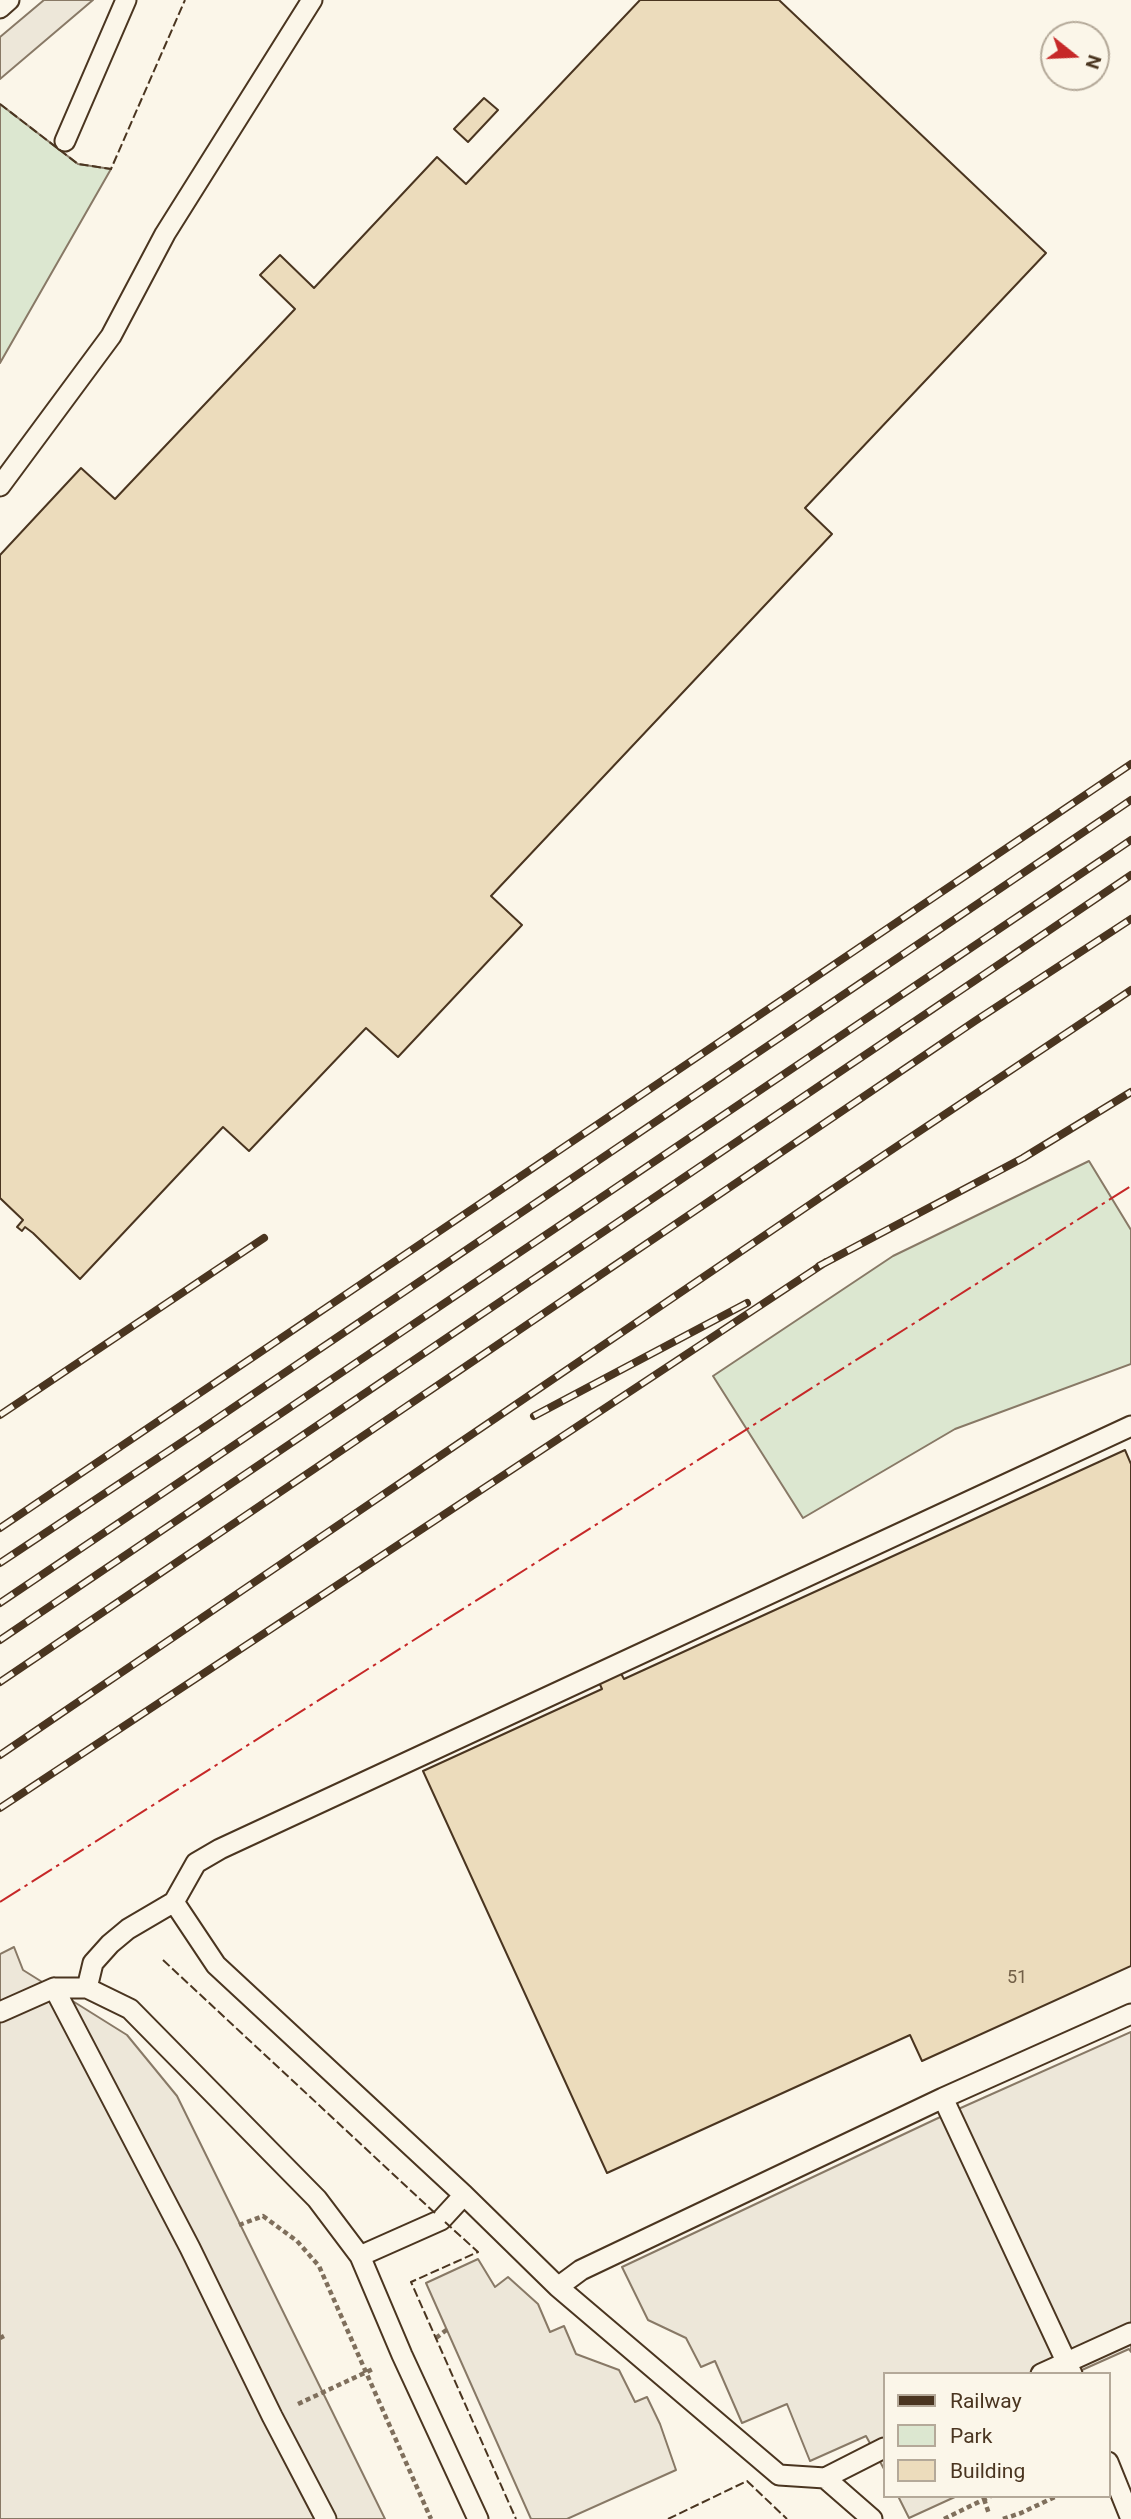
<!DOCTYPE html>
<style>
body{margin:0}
#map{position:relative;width:1131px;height:2519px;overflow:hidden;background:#fbf6e9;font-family:Roboto,sans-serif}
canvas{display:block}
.legend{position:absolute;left:883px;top:2372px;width:228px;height:126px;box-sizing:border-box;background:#fbf6e9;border:2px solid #b4a999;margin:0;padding:9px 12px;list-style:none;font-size:21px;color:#4a3520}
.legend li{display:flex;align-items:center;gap:14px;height:35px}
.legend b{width:35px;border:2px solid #b4a999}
.north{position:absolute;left:1040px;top:21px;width:70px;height:70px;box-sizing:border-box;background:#fbf6e9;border:2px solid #b4a999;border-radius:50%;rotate:108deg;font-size:19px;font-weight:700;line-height:28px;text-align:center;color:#4a3520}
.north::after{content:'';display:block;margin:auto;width:24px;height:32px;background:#c62828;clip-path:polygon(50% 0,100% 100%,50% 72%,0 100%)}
</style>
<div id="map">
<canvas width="1131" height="2519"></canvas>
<ul class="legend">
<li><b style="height:9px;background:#4a3520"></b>Railway</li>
<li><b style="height:19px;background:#dce7d0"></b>Park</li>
<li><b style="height:19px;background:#ecdcbc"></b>Building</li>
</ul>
<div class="north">N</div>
</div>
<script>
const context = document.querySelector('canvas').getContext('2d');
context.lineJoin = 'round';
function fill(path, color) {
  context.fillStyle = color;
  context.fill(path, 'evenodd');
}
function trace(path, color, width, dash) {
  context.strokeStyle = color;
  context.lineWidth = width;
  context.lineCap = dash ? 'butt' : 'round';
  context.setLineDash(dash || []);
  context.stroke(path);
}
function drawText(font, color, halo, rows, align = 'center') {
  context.font = font + ' Roboto,sans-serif';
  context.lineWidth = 5;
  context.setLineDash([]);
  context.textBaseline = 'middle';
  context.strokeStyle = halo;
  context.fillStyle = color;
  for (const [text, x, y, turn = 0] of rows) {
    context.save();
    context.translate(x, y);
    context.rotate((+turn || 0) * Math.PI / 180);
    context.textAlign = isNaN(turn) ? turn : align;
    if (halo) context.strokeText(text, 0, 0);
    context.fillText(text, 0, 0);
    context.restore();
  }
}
const green = new Path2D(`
 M0 104 78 164 111 169 0 363Z
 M1089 1161 1131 1230V1364L955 1429 803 1518 713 1376 893 1256Z`);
fill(green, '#dce7d0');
trace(green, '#887966', 2);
const parking = new Path2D(`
 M44 0H93L0 79V37Z
 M14 1947 23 1970 127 2035 177 2096 385 2519H0V1954Z
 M1131 2032V2352L1129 2349 1073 2374H884V2469L866 2436 810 2461 787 2404 742 2423 715 2361 701 2367 686 2338 648 2320 622 2267 936 2119Z
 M478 2259 495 2287 508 2277 538 2304 550 2332 564 2326 576 2354 619 2370 635 2402 647 2397 660 2424 676 2470 567 2519H531L426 2283Z
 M898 2496H957L909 2518Z`);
fill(parking, '#ede7d9');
trace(parking, '#887966', 2);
const building = new Path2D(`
 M640 0H779L1046 253 805 508 832 534 491 896 522 925 398 1057 366 1028 249 1151 223 1127 80 1279 33 1233 25 1227 22 1231 17 1227 23 1220 0 1198V555L81 468 115 499 295 309 260 275 280 255 314 288 437 157 466 184Z
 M484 98 498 110 468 142 454 129Z
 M1125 1450 1131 1464V1966L922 2061 910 2035 607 2173 423 1771 602 1689 598 1680 619 1670 624 1679Z`);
fill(building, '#ecdcbc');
trace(building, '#4a3520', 2);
const service = new Path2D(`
 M0 8 9 0
 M65 141 126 0
 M0 486 111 336 165 234 312 0
 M174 1902 216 1965 464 2195 558 2287 779 2475 825 2478 884 2448
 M54 1988 190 2248 272 2416 326 2519
 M87 1988 93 1963 110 1944 128 1929 174 1902 196 1863 220 1849 1131 1426
 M0 2012 54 1988H87L130 2009 317 2199 360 2256 402 2355 478 2519
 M943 2098 1072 2374
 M360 2256 441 2220 464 2195
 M558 2287 581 2270 943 2098 1131 2014
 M1041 2374 1131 2333
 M1108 2462 1131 2519
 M825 2478 872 2519`);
trace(service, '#4a3520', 23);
trace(new Path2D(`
 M239 2225 263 2216 297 2241 319 2266 431 2519
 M0 2338 4 2336
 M436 2338 449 2328
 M298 2404 373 2369
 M984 2499 989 2514
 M944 2519 991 2496
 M1003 2519 1021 2513 1057 2496`), '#7f6f5c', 4.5, [5, 3.5]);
trace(service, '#fbf6e9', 19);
const rail = new Path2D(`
 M819 1266 1023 1158 1131 1092
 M0 1415 264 1238
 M534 1416 747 1303
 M0 1528 1131 764
 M0 1563 203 1428 1131 800
 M0 1603 1131 840
 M0 1640 1131 875
 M0 1682 975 1021 1131 919
 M0 1755 824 1195 1131 990
 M0 1808 826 1262`);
trace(rail, '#4a3520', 8);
trace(rail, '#fbf6e9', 5, [16]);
trace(new Path2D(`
 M0 104 78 164 111 169 185 0
 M163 1960 437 2215
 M445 2222 478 2252 411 2282 516 2519
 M668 2519 747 2481 787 2519`), '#4a3520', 2, [9, 3.5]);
trace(new Path2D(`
 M0 1902 1131 1186`), '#c62828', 2, [24, 5, 3.5, 5]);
drawText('18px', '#725f47', null, [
 ["51",1017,1978]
]);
</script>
